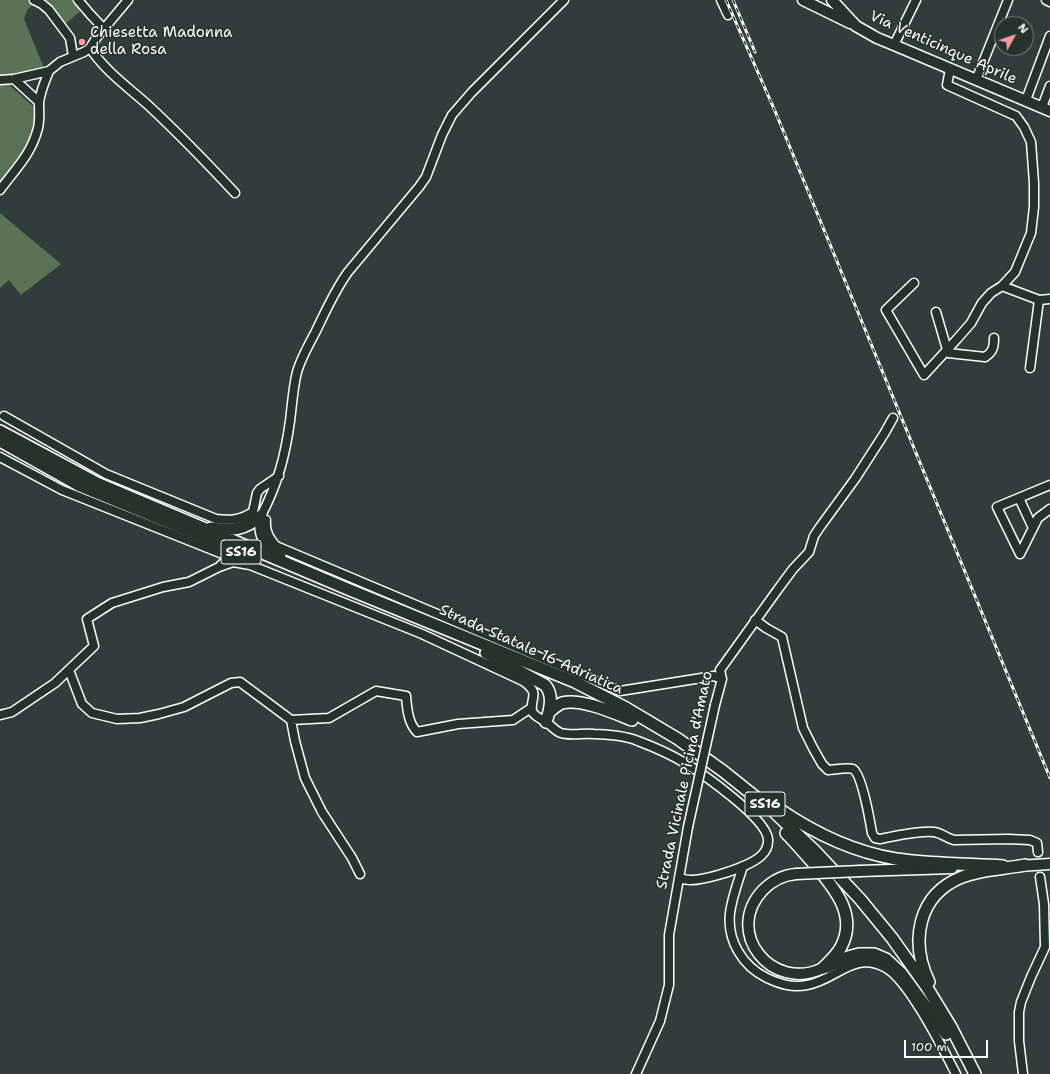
<!DOCTYPE html>
<style>
body{margin:0}
#map{position:relative;width:1050px;height:1074px;overflow:hidden;background:#303d3b;font-family:"Shantell Sans",sans-serif}
canvas{display:block}
.north{position:absolute;left:994px;top:16px;width:40px;height:40px;box-sizing:border-box;background:#26332d;border:1px solid #7d8581;border-radius:50%;rotate:50deg;font-size:11px;font-weight:700;line-height:16px;text-align:center;color:#fff}
.north::after{content:'';display:block;margin:auto;width:14px;height:18px;background:#ff9aa2;clip-path:polygon(50% 0,100% 100%,50% 72%,0 100%)}
.scale{position:absolute;left:904px;top:1040px;width:84px;height:18px;box-sizing:border-box;border:2px solid #fff;border-top:0;padding-left:5px;font-size:12px;line-height:14px;white-space:nowrap;color:#fff;-webkit-text-stroke:3px #26332d;paint-order:stroke}
</style>
<div id="map">
<canvas width="1050" height="1074"></canvas>
<div class="north">N</div>
<div class="scale">100 m</div>
</div>
<script>
const context = document.querySelector('canvas').getContext('2d');
context.lineJoin = 'round';
function fill(path, color) {
  context.fillStyle = color;
  context.fill(path, 'evenodd');
}
function trace(path, color, width, dash) {
  context.strokeStyle = color;
  context.lineWidth = width;
  context.lineCap = dash ? 'butt' : 'round';
  context.setLineDash(dash || []);
  context.stroke(path);
}
function drawText(font, color, halo, rows, align = 'center') {
  context.font = font + ' "Shantell Sans",sans-serif';
  context.lineWidth = 3;
  context.setLineDash([]);
  context.textBaseline = 'middle';
  context.strokeStyle = halo;
  context.fillStyle = color;
  for (const [text, x, y, turn = 0] of rows) {
    context.save();
    context.translate(x, y);
    context.rotate((+turn || 0) * Math.PI / 180);
    context.textAlign = isNaN(turn) ? turn : align;
    if (halo) context.strokeText(text, 0, 0);
    context.fillText(text, 0, 0);
    context.restore();
  }
}
fill(new Path2D(`
 M0 0H39L27 10 24 19 44 68 2 78 36 109C39 137 16 161 0 183Z
 M43 0H75L83 9 64 25Z
 M0 213 61 264 21 295 9 280 0 288Z`), '#5c7256');
trace(new Path2D(`
 M1038 852 1040 877`), '#45504f', 8, [8, 4]);
const minor = new Path2D(`
 M34 0 42 4 49 10 70 38 73 56
 M78 0 90 14 104 29
 M721 0 728 15
 M1046 0 1050 2
 M894 45 916 0
 M90 48C105 71 129 88 149 106 179 134 207 163 235 193
 M14 79 39 102
 M0 80 14 79 49 71 60 62 84 52 90 48 97 37 128 0
 M976 80 1008 0
 M1026 100 1050 36
 M1042 107 1050 86
 M0 190C16 168 31 155 38 128 40 119 39 111 39 103 40 92 45 81 49 71
 M914 283 886 310 924 375 957 339 971 323 982 303 991 293 1002 286 1015 272 1031 233 1034 207V183L1031 142 1024 127 1016 116 947 85 950 69
 M1002 286 1039 300 1050 299
 M936 312 948 353 985 357C993 352 994 347 994 338
 M1030 368 1039 300
 M4 416 106 474 216 519C231 521 240 520 253 512L257 493 260 489 279 476
 M0 457 62 490 225 555 227 559 220 566
 M1050 485 997 507 1020 554 1038 518 1050 509
 M1019 498 1033 528
 M261 516C278 483 285 457 290 421 292 405 293 388 297 372 301 358 309 344 316 331 326 310 335 290 348 272L419 187 426 177 442 135 452 115 472 92 564 0
 M266 520C265 531 269 538 276 546L620 691 714 676 722 679
 M755 620 766 628 782 637 803 728 813 748 822 764 828 770C834 770 848 767 853 769 862 774 870 821 872 833L875 838 880 839C894 836 920 830 934 832 942 833 946 838 954 840L1008 839 1030 840 1037 843 1038 852
 M69 670 82 704 92 713 117 719 140 718 159 714 184 707 231 683 240 682 291 720 329 718 376 691 406 696C407 708 408 723 417 732L458 724 513 720 531 708
 M715 705 722 679 720 670 776 592 793 569 809 552 814 536 820 527 855 479 884 434 893 418
 M0 715 12 712 55 683 94 646 87 619 112 603 163 587 189 582 219 567 233 562 250 565 422 634 523 681C541 694 530 696 532 712 537 718 540 718 546 722 551 725 555 731 561 733 571 736 583 733 594 734 606 734 627 736 638 741 654 747 670 754 685 763 703 774 766 818 768 839 769 853 757 860 746 865 733 871 705 880 691 880 687 880 683 879 679 878
 M291 720 295 741 305 778 322 812 352 858 360 874
 M743 866C738 882 732 897 730 913 727 940 742 966 767 978 780 984 792 988 807 985 837 980 853 950 886 968 909 981 943 1049 956 1074
 M636 1074 660 1021 669 985V935L688 827
 M1023 1074 1019 1041V1012L1021 1002 1031 977 1045 947 1044 904 1040 877`);
const major = new Path2D(`
 M803 0 850 23
 M832 0 856 26 877 38 894 45 1050 111
 M1018 866 1050 864
 M860 871 952 868
 M796 874C783 875 772 881 763 890 723 932 772 993 823 968`);
const highway = new Path2D(`
 M0 431 97 483 350 590 575 682 626 708 678 739 723 771 773 811 815 851 860 899 892 938 926 986 951 1027 975 1074
 M0 441 80 486 243 553
 M261 516C259 534 264 547 280 555
 M211 528C233 531 244 530 261 516
 M486 653 545 685C554 695 550 710 546 722
 M549 712C553 709 557 705 562 703 581 698 614 713 632 720
 M779 809C814 833 854 852 896 859 931 864 967 864 1003 866
 M786 833C796 843 805 854 815 865 834 888 858 915 841 947 837 955 830 961 823 968
 M827 967 848 957 859 954H874L886 959 901 973 946 1034
 M929 982C910 942 917 895 962 877 982 869 1005 869 1025 865`);
trace(minor, '#fff', 11);
trace(major, '#fff', 13);
trace(highway, '#fff', 14);
trace(minor, '#26332d', 8);
trace(major, '#26332d', 10);
trace(highway, '#26332d', 11);
const rail = new Path2D(`
 M726 0 775 111 1050 778
 M733 0 755 52`);
trace(rail, '#fff', 3);
trace(rail, '#26332d', 1.5, [4.5]);
const minorBridge = new Path2D(`
 M688 827 715 705`);
const majorBridge = new Path2D(`
 M796 874 860 871`);
trace(minorBridge, '#fff', 11, []);
trace(majorBridge, '#fff', 13, []);
trace(minorBridge, '#26332d', 8);
trace(majorBridge, '#26332d', 10);
for (const [x, y, r, color] of [
 [82,42,4,"#ff9aa2"]
]) {
  const dot = new Path2D();
  dot.arc(x, y, r, 0, 2 * Math.PI);
  context.fillStyle = color;
  context.fill(dot);
  trace(dot, '#26332d', 1.5);
}
for (const [x, y, w] of [
 [241,552,40],
 [765,804,40]
]) {
  const box = new Path2D();
  box.roundRect(x - w / 2, y - 12, w, 24, 3);
  context.fillStyle = '#26332d';
  context.fill(box);
  trace(box, '#fff', 1);
}
drawText('bold 14px', '#fff', null, [
 ["SS16",241,552],
 ["SS16",765,804]
]);
drawText('15px', '#fff', '#26332d', [
 ["Chiesetta Madonna",90,33],
 ["della Rosa",90,50]
], 'left');
drawText('15px', '#fff', '#26332d', [
 ["Via Venticinque Aprile",943,48,24],
 ["Strada Statale 16 Adriatica",531,650,24],
 ["Strada Vicinale Picina d'Amato",685,780,-78]
]);
</script>
